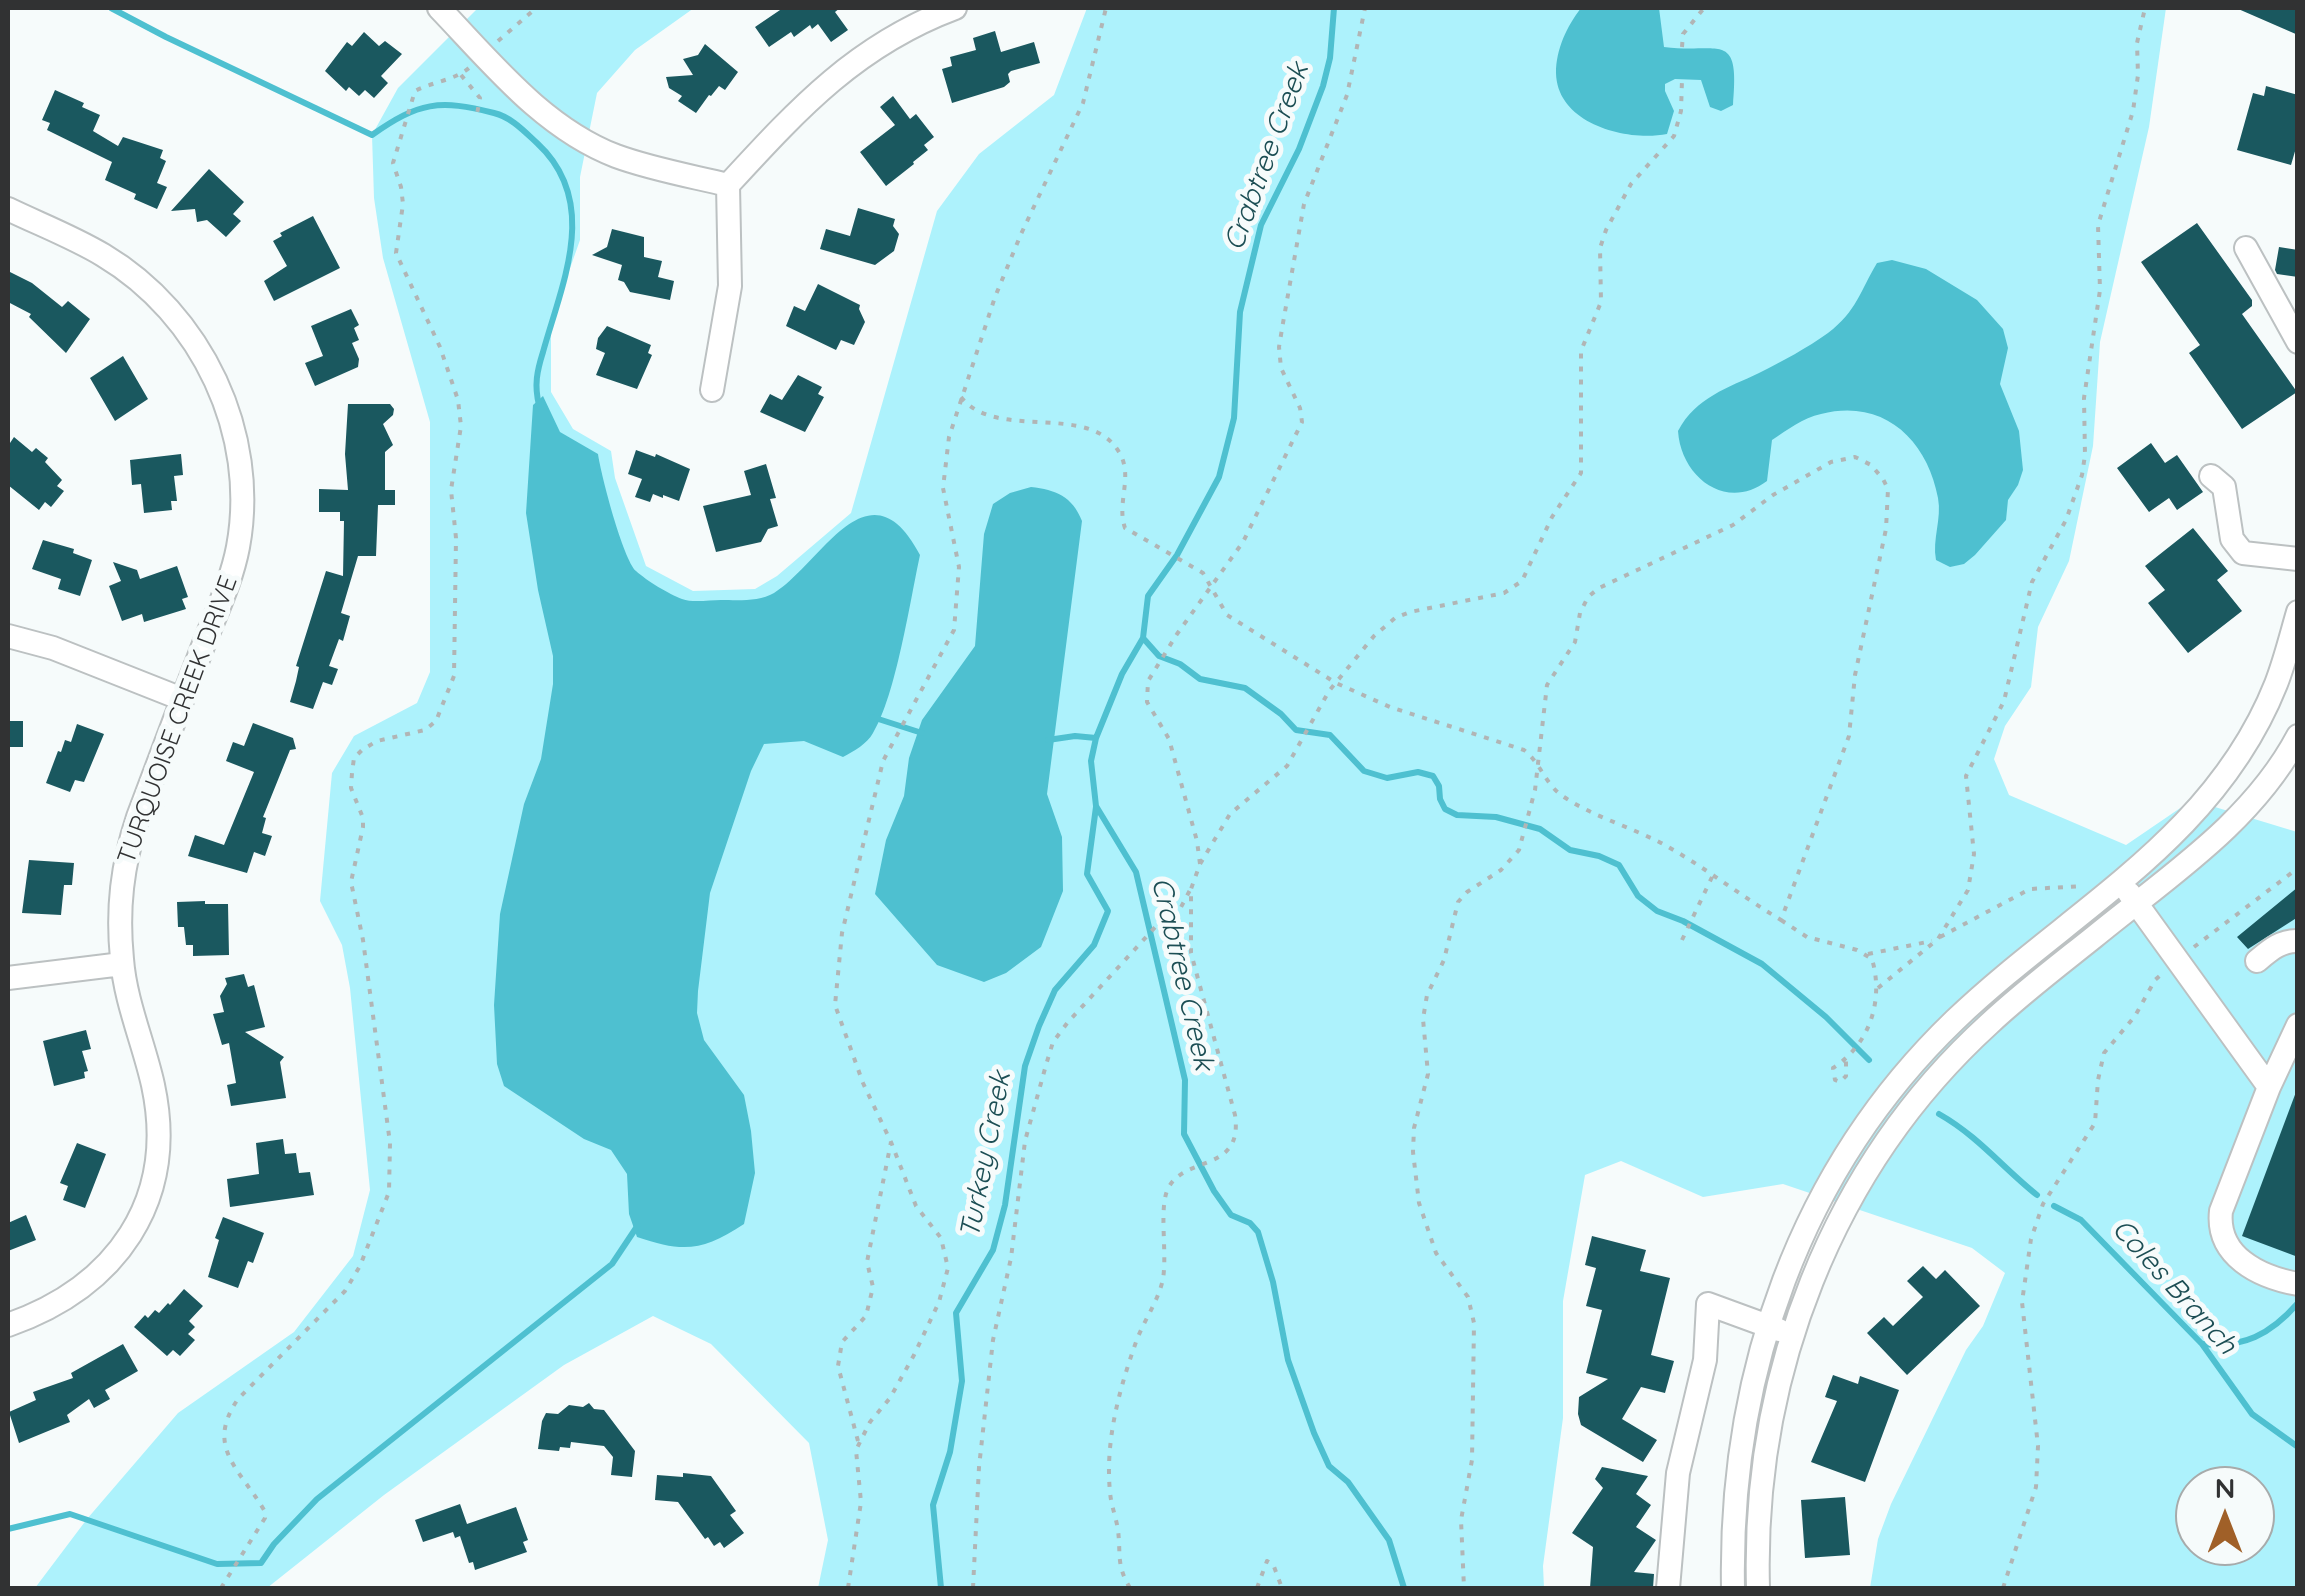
<!DOCTYPE html>
<style>
body{margin:0}
#map{position:relative;width:2305px;height:1596px;overflow:hidden;background:#f6fbfb;font-family:Quicksand,sans-serif}
canvas{display:block}
.frame{position:absolute;inset:0;border:10px solid #313233;pointer-events:none}
.north{position:absolute;left:2175px;top:1466px;width:100px;height:100px;box-sizing:border-box;background:#f6fbfb;border:2px solid #a7abab;border-radius:50%;rotate:0deg;font-size:28px;font-weight:700;line-height:40px;text-align:center;color:#313233}
.north::after{content:'';display:block;margin:auto;width:35px;height:45px;background:#a06028;clip-path:polygon(50% 0,100% 100%,50% 72%,0 100%)}
</style>
<div id="map">
<canvas width="2305" height="1596"></canvas>
<div class="frame"></div>
<div class="north">N</div>
</div>
<script>
const context = document.querySelector('canvas').getContext('2d');
context.lineJoin = 'round';
function fill(path, color) {
  context.fillStyle = color;
  context.fill(path, 'evenodd');
}
function trace(path, color, width, dash) {
  context.strokeStyle = color;
  context.lineWidth = width;
  context.lineCap = dash ? 'butt' : 'round';
  context.setLineDash(dash || []);
  context.stroke(path);
}
function drawText(font, color, halo, rows, align = 'center') {
  context.font = font + ' Quicksand,sans-serif';
  context.lineWidth = 10;
  context.setLineDash([]);
  context.textBaseline = 'middle';
  context.strokeStyle = halo;
  context.fillStyle = color;
  for (const [text, x, y, turn = 0] of rows) {
    context.save();
    context.translate(x, y);
    context.rotate((+turn || 0) * Math.PI / 180);
    context.textAlign = isNaN(turn) ? turn : align;
    if (halo) context.strokeText(text, 0, 0);
    context.fillText(text, 0, 0);
    context.restore();
  }
}
fill(new Path2D(`
 M478 8H694L635 50 597 93 580 177V240L551 322V392L573 429 611 451 615 478 646 566 693 591 755 589 777 576 851 513 937 211 979 154 1054 95 1087 8H2166L2149 127 2100 342 2093 446 2069 561 2038 627 2031 687 2005 726 1994 759 2009 795 2126 845 2192 800 2297 832V1588H1870L1878 1539 1891 1504 1966 1350 1983 1326 2005 1273 1972 1248 1783 1184 1703 1197 1621 1161 1585 1175 1563 1301V1418L1543 1566 1544 1588H818L828 1540 809 1443 711 1344 653 1316 564 1365 384 1495 267 1588H35L87 1519 178 1413 294 1332 353 1256 370 1190 350 988 342 945 320 901 332 773 354 736 417 703 430 672V422L383 258 374 198 372 135 398 88ZM2195 1486H2255V1546H2195Z`), '#adf2fc');
fill(new Path2D(`
 M1581 8H1659L1664 47C1720 54 1740 29 1733 105L1721 111 1710 107 1701 80 1675 79 1665 84V91L1674 111 1667 134C1627 142 1557 124 1556 73 1556 49 1567 26 1581 8Z
 M1892 260 1926 269 1977 300 2003 329 2008 348 2000 384 2019 431 2023 470 2018 485 2008 500 2006 520 1975 555 1964 564 1950 567 1936 560C1932 539 1942 519 1938 498 1927 439 1883 398 1821 414 1803 418 1787 430 1772 440L1767 481C1726 512 1681 477 1678 431 1696 397 1728 388 1759 373 1783 361 1807 348 1828 333 1857 311 1860 291 1877 263Z
 M543 396 560 432 598 454C601 475 623 559 636 571 647 581 669 594 682 599 693 603 709 600 721 600 737 600 759 602 774 593 821 564 869 458 920 555 910 601 896 695 873 733 867 744 854 751 843 757L804 741 764 744 751 771 710 893 698 991 697 1013 704 1040 744 1095 751 1131 755 1173 744 1224C703 1251 684 1253 637 1237L629 1214 627 1174 611 1150 584 1139 504 1086 497 1064 494 1005 500 914 524 804 541 759 553 684V656L538 590 526 513 533 405Z
 M1031 487C1056 490 1072 496 1082 521L1047 794 1062 837 1063 891 1041 947 1006 973 984 982 937 965 875 894 886 840 904 796 909 758 922 720 975 646 984 534 993 504 1010 493Z`), '#4ec0d0');
trace(new Path2D(`
 M111 8 166 37 372 135C419 102 439 99 494 113 511 117 524 131 537 143 601 202 562 283 543 352 537 371 534 385 539 405
 M1334 8 1330 58 1323 86 1299 149 1261 225 1240 312 1234 418 1219 477 1177 555 1148 596 1143 638 1122 674 1096 738 1091 761 1096 806 1136 872 1185 1080 1184 1134 1214 1191 1231 1215 1250 1223 1258 1232 1273 1282 1288 1360 1314 1433 1329 1466 1348 1482 1389 1540 1404 1588
 M1143 638 1159 656 1180 664 1200 679 1245 688 1281 714 1296 730 1330 735 1364 771 1387 778 1418 772 1433 776 1439 786 1440 799 1445 809 1457 815 1496 817 1540 829 1570 850 1599 856 1619 865 1638 896 1657 911 1683 921 1762 964 1826 1017 1869 1060
 M872 717 922 733
 M1048 740 1075 736 1096 738
 M1939 1114C1978 1136 2003 1168 2037 1195
 M2054 1206 2081 1220 2202 1344 2252 1414 2298 1447
 M2203 1344C2243 1348 2270 1335 2298 1303
 M8 1529 70 1514 217 1564 261 1563 274 1544 317 1499 612 1264 638 1225
 M941 1588 933 1505 950 1452 962 1381 956 1313 993 1250 1005 1205 1025 1066 1039 1026 1055 990 1094 945 1108 911 1087 874 1096 807`), '#4ec0d0', 6);
fill(new Path2D(`
 M783 8H840L835 12 848 30 831 42 818 24 812 29 810 25 794 37 791 32 769 47 755 27Z
 M2236 8H2298V35Z
 M995 31 1001 52 1034 42 1040 63 1011 71 1008 74 1010 82 1004 87 952 103 942 69 952 66 950 57 976 50 973 38Z
 M364 32 379 46 385 41 402 54 381 76 388 83 374 98 365 90 359 96 349 87 346 91 325 71 347 42 352 46Z
 M705 44 738 72 725 90 719 86 711 96 709 95 696 113 678 101 682 96 669 88 666 77 693 75 683 59 698 55Z
 M2266 86 2298 95V141L2291 165 2237 150 2253 93 2264 96Z
 M55 90 84 103 82 107 100 115 93 131 118 146 123 137 163 150 160 158 166 161 157 183 167 187 157 209 134 199 136 194 105 180 112 162 47 130 50 123 42 120Z
 M893 96 910 119 916 114 934 137 924 145 928 150 913 162 914 164 886 186 860 152 895 125 880 107Z
 M209 169 244 202 233 214 241 221 226 237 207 220 197 222 195 209 171 211Z
 M858 208 895 219 893 226 899 234 894 251 875 265 820 249 826 229 850 236Z
 M313 216 340 268 274 301 264 281 287 266 273 241 282 236 280 233Z
 M2197 223 2252 300V306L2242 314 2297 392 2242 429 2189 353 2200 345 2141 262Z
 M612 229 644 237V257L662 261 658 277 674 281 670 300 630 292 624 282 618 280 622 265 592 255 607 247Z
 M2279 247 2298 250V277L2277 274 2275 270Z
 M8 271 32 283 62 307 68 301 90 319 66 353 29 317 31 314 8 302Z
 M818 284 860 305 859 309 865 322 854 345 841 340 836 350 786 326 794 306 805 311Z
 M351 309 359 325 354 328 359 340 352 343 359 359 358 367 315 386 305 363 323 356 311 326Z
 M607 326 651 345 648 353 652 355 637 389 596 375 605 353 596 349 598 338Z
 M123 356 148 399 115 421 90 378Z
 M798 375 822 387 818 394 824 397 805 432 760 412 770 394 782 400Z
 M348 404H390L394 409 393 415 383 424 393 445 385 452V490H395V505H378L376 556H358L341 613 350 616 343 641 339 639 329 666 338 669 332 685 323 682 313 709 290 702 296 681 299 667 296 666 326 571 343 576 344 521H340V512H319V489L348 490 345 454Z
 M14 437 32 452 36 448 48 458 45 462 62 480 57 486 64 491 51 507 45 502 39 510 8 485V446Z
 M2151 443 2165 463 2177 455 2203 492 2177 510 2169 498 2149 512 2117 468Z
 M636 450 655 457 656 454 690 469 679 501 663 495V498L653 494 650 502 635 497 642 479 628 474Z
 M181 454 183 475 174 476 177 501H171L172 510 144 513 141 484 132 485 130 460Z
 M766 464 776 498 770 499 778 526 768 529 761 542 716 552 703 506 751 495 744 471Z
 M2193 528 2228 571 2217 580 2242 611 2188 653 2148 603 2165 590 2145 566Z
 M43 540 74 549 73 553 92 560 80 596 58 589 61 579 32 569Z
 M113 562 137 570 140 579 177 566 188 597 182 599 186 609 144 622 142 614 122 621 109 586 121 581Z
 M8 721H23V747H8Z
 M253 723 293 738 296 749 290 750 263 817 266 818 262 833 272 836 265 856 254 852 247 873 188 856 195 835 224 845 254 772 226 761 233 742 244 746Z
 M77 724 104 734 84 782 75 780 70 792 46 783 58 751 61 752 65 740 71 742Z
 M29 860 74 863 72 885H64L61 915 22 913Z
 M2298 887V917L2248 949 2237 937Z
 M205 901V904H228L229 955 193 956V945H186L184 927H178L177 902Z
 M244 974 248 987 254 985 265 1027 245 1032 284 1057 280 1062 286 1098 231 1106 227 1085 236 1083 229 1043 222 1045 213 1014 224 1012 220 996 227 984 225 978Z
 M86 1030 91 1049 82 1051 88 1071 84 1072 85 1078 54 1086 43 1041Z
 M2296 1092H2298V1257L2242 1236Z
 M283 1139 285 1154 296 1153 299 1173 310 1172 314 1195 230 1207 227 1179 259 1174 256 1143Z
 M77 1143 106 1154 85 1208 63 1200 68 1186 60 1183Z
 M26 1215 36 1240 8 1251V1223Z
 M223 1217 264 1233 253 1263 248 1261 238 1288 208 1277 219 1240 215 1238Z
 M1592 1236 1646 1250 1640 1271 1670 1278 1651 1355 1674 1361 1665 1393 1641 1387 1622 1419 1657 1440 1643 1462 1581 1425 1578 1414 1579 1397 1608 1379 1586 1373 1602 1310 1586 1306 1596 1268 1585 1265Z
 M1923 1266 1936 1279 1945 1270 1980 1306 1907 1375 1867 1333 1884 1317 1893 1326 1923 1297 1907 1281Z
 M184 1289 203 1306 189 1321 195 1327 188 1334 195 1340 180 1356 173 1350 167 1356 134 1327 145 1315 148 1318 155 1310 159 1313 168 1303 170 1305Z
 M123 1344 138 1371 105 1390 110 1399 94 1408 89 1399 67 1415 70 1422 19 1443 9 1412 36 1400 33 1392 73 1378 71 1373Z
 M1833 1375 1858 1384 1860 1376 1899 1390 1865 1482 1811 1462 1837 1401 1825 1397Z
 M589 1403 594 1409 604 1410 635 1451 632 1477 611 1475 613 1457 604 1446 571 1442 570 1448 560 1447 559 1451 538 1449 542 1421 546 1413 558 1414 569 1405 583 1407Z
 M1602 1467 1648 1476 1636 1494 1651 1505 1636 1527 1656 1540 1634 1572 1654 1574 1653 1588H1590L1593 1547 1572 1533 1603 1488 1595 1479Z
 M683 1473 711 1476 736 1511 730 1515 744 1533 724 1548 720 1542 714 1546 708 1537 705 1539 678 1502 655 1500 657 1475 683 1477Z
 M1845 1497 1850 1555 1805 1558 1801 1500Z
 M460 1504 467 1524 516 1507 528 1540 523 1542 527 1552 475 1570 473 1562 469 1563 460 1536 455 1538 453 1532 423 1542 415 1520Z`), '#1a585f');
const minor = new Path2D(`
 M439 8C491 62 543 128 616 156 651 169 691 176 728 185
 M728 185C798 109 856 45 955 8
 M8 209C39 224 73 237 103 255 202 314 259 434 238 547 231 584 213 619 200 654 179 708 158 763 138 817 122 865 117 909 122 959 125 1001 144 1044 153 1085 178 1201 116 1287 8 1325
 M2246 248 2298 342
 M712 390 730 286 728 185
 M2211 476 2224 487 2232 539 2243 553 2298 559
 M8 636 53 648 182 699
 M2129 893 2269 1087
 M2257 961C2269 951 2281 940 2298 941
 M8 978 122 964
 M2298 1025 2269 1087 2221 1211C2216 1256 2259 1277 2298 1284
 M1668 1588 1678 1473 1705 1360 1708 1304 1779 1330
 M1733 1588C1729 1375 1799 1170 1955 1020 2069 911 2214 840 2276 684 2285 661 2291 636 2298 612
 M1758 1588C1752 1377 1831 1168 1989 1024 2022 993 2059 965 2094 937 2167 877 2252 823 2298 736`);
trace(minor, '#bcc1c2', 26);
trace(new Path2D(`
 M498 41 536 8
 M1682 47 1683 34 1704 8
 M461 75 480 98 477 114
 M961 397C996 442 1089 401 1119 452 1134 476 1116 503 1125 528L1203 573 1227 615 1336 683 1390 707 1524 750C1541 763 1545 785 1564 797 1594 817 1631 827 1663 844 1703 866 1741 896 1781 920L1849 736 1855 675 1886 529 1888 489 1883 479 1871 465 1855 457 1831 462 1773 495 1733 525 1599 588 1588 597 1580 613 1575 642 1547 685 1535 790 1519 850 1501 870 1467 892 1458 902 1444 960 1427 995 1423 1019 1428 1074 1414 1128 1413 1152 1419 1203 1436 1253 1468 1297 1474 1323 1472 1460 1461 1520 1464 1588
 M1200 864 1197 841 1169 739 1147 702 1148 681 1177 634 1243 542 1302 422 1300 408 1281 368 1279 347 1283 323 1304 204 1347 95 1365 8
 M1781 920 1807 937 1857 950 1872 959C1884 1000 1870 1044 1833 1068L1835 1080 1840 1082 1846 1076V1060
 M1940 937 2030 889 2083 886
 M1682 940 1712 877
 M2194 947 2298 868
 M1868 954 1932 941
 M1878 988 1938 939 1968 890 1974 854 1966 776 2004 701 2032 582 2066 520 2082 475 2085 455 2084 398 2100 290 2098 225 2133 111 2138 75 2137 43 2145 8
 M858 1441 838 1366 842 1342 866 1316 873 1287 867 1262 891 1142
 M221 1588 265 1518 264 1510C239 1468 205 1447 238 1399L345 1291 360 1266 389 1192 390 1143 363 940 351 882 363 827V818L351 788 352 773 354 758 362 750 377 741 425 730 436 721 454 676 456 538 451 490 461 426 458 400 440 347 396 253 403 204 401 187 393 163 415 91C432 82 455 80 469 68
 M848 1588 861 1502 856 1450 870 1422 890 1398 914 1355 939 1302 948 1268 941 1238 916 1206 891 1142 863 1083 835 1005 842 933 883 761 954 630 959 567 943 488 949 437 995 297 1021 234 1083 103 1106 8
 M973 1588 979 1467 993 1340 1011 1258 1025 1141 1046 1065 1053 1042 1068 1022 1159 923 1179 911 1190 890
 M1130 1588C1116 1565 1121 1555 1118 1530 1116 1517 1111 1505 1110 1492 1105 1441 1119 1390 1136 1342 1144 1320 1158 1302 1163 1279 1167 1254 1160 1215 1166 1194 1178 1153 1244 1176 1235 1115L1191 953V889L1200 864 1230 814 1287 766 1329 691 1374 636 1395 618 1410 612 1504 593 1522 581 1552 517 1581 473V351L1601 302 1600 248 1606 230 1631 184 1674 136 1681 111 1682 80
 M1257 1588 1267 1561 1273 1564 1282 1588
 M2003 1588 2036 1487 2038 1446 2022 1302 2031 1239 2043 1204 2095 1123 2098 1080 2104 1053 2135 1016 2155 980 2164 972`), '#b1b5b5', 4, [5, 8]);
trace(minor, '#fff', 22);
drawText('25px', '#313233', '#f6fbfb', [
 ["TURQUOISE CREEK DRIVE",178,720,-70]
]);
drawText('italic 28px', '#1c4e54', '#f6fbfb', [
 ["Crabtree Creek",1267,157,-70],
 ["Crabtree Creek",1182,974,77],
 ["Turkey Creek",986,1155,-79],
 ["Coles Branch",2174,1287,48]
]);
</script>
